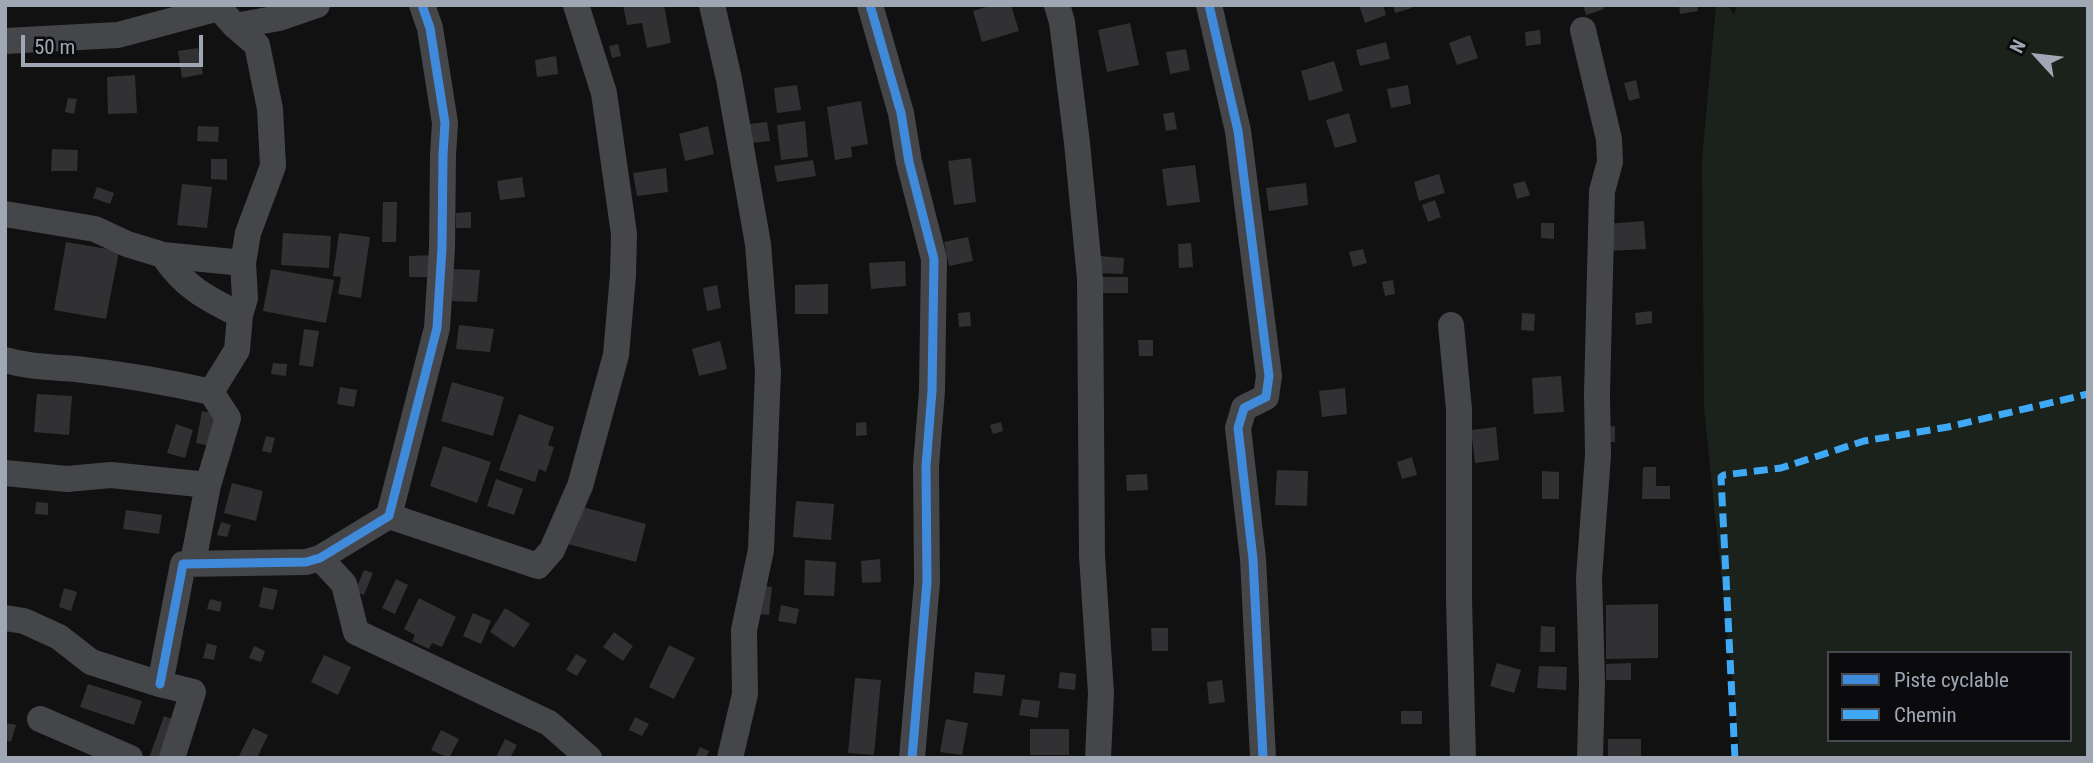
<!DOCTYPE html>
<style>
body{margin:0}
#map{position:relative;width:2093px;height:763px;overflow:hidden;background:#111;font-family:"Roboto Condensed",sans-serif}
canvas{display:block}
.frame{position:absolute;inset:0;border:7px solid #a0a7b4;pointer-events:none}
.legend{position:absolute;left:1827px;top:651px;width:245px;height:91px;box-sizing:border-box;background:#0b0b0d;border:2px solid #474950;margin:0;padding:9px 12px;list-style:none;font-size:21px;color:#a0a7b4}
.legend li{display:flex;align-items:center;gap:14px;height:35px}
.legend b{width:35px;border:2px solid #474950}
.north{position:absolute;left:2002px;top:21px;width:70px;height:70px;-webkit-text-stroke:5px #0b0b0d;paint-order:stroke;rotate:297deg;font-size:19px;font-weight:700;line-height:28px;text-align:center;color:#a0a7b4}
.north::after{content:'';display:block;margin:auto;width:24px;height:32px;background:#a0a7b4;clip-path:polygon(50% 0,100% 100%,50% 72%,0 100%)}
.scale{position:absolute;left:21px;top:35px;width:182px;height:32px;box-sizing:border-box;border:4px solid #a0a7b4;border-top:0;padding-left:9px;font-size:21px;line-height:24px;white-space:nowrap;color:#a0a7b4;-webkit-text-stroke:5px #0b0b0d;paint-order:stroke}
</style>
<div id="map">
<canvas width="2093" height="763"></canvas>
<div class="frame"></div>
<ul class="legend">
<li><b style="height:9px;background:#408adc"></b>Piste cyclable</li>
<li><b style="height:9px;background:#3fa9f5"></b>Chemin</li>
</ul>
<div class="north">N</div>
<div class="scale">50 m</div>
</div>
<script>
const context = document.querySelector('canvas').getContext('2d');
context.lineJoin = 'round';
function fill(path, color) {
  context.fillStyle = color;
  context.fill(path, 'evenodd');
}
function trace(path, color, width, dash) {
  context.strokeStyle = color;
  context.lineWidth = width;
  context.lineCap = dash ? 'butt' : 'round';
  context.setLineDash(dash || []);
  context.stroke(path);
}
fill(new Path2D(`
 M1716 5H1728L1734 15 1737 5H2088V758H1740L1704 408 1702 159ZM1829 653H2070V740H1829Z`), '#1b211b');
fill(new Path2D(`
 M623 5H664L671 43 647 48 642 23 627 25Z
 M993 5H1011L1019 31 982 42 973 11Z
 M1359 5H1383L1386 15 1365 23Z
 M1393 5H1411L1412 8 1395 13Z
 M1583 5H1603L1604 9 1586 15Z
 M1679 5H1697L1698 11 1680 14Z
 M1130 23 1139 65 1107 72 1098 30Z
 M1540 30 1541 44 1526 46 1525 32Z
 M1470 35 1478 58 1457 65 1449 43Z
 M1386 42 1390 59 1360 66 1356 50Z
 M618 44 621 56 612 58 609 46Z
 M198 48 203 74 182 78 178 51Z
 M1186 49 1190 70 1170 74 1166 52Z
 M556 56 558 74 537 77 535 60Z
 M1334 61 1343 91 1309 101 1301 71Z
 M135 75 137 113 108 114 107 77Z
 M1636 80 1640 98 1629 101 1624 83Z
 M797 85 801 110 777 113 774 88Z
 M1408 85 1411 104 1391 108 1387 89Z
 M68 98 77 99 74 114 65 112Z
 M861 101 868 144 851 147 852 157 835 160 827 107Z
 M1174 112 1177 129 1166 131 1163 114Z
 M1349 113 1357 142 1335 148 1326 120Z
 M805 121 808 157 781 160 777 125Z
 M767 122 770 141 751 143 749 124Z
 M198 126 219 127 218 142 197 141Z
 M708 126 714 154 685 161 679 134Z
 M52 149 78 150 77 171H51Z
 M971 158 976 202 954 205 948 161Z
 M211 159H227V180L211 179Z
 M813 160 816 176 777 182 774 166Z
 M1195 165 1200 202 1167 206 1162 169Z
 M666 168 668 192 637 196 633 173Z
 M1439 174 1445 193 1419 201 1414 182Z
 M522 177 525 197 500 200 497 181Z
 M1525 181 1530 195 1517 199 1513 184Z
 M1306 183 1308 205 1269 211 1266 188Z
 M182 184 212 187 207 228 177 225Z
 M97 187 114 193 110 204 93 198Z
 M1435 200 1441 217 1428 222 1422 205Z
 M383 202H397L396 242H382Z
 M471 212V228H456V213Z
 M1644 221 1646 249 1608 251 1606 224Z
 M1541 223H1554V239L1541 238Z
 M283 233 331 236 329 268 281 265Z
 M339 233 370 237 361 298 338 294 341 277 333 276Z
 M968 237 973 261 949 266 944 242Z
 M66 242 119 251 106 319 54 310Z
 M1191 243 1193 267 1179 268 1178 244Z
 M1363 249 1367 263 1353 267 1349 252Z
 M434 255V277H409V256Z
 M1099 256 1124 258 1123 274 1099 273Z
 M905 261 906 286 871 289 869 263Z
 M271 269 334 280 326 323 263 311Z
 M453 269 480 270 477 302 451 301Z
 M1101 277H1128V293H1102Z
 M1393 280 1395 294 1385 296 1382 282Z
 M828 284V314H795V285Z
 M717 285 721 308 707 311 703 288Z
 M1652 311V323L1636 325 1635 313Z
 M970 312 971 326 959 327 958 313Z
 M1522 313 1535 314 1534 331 1521 330Z
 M459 325 494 329 490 352 456 349Z
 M304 329 319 331 313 367 299 365Z
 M1138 340H1153V356H1139Z
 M720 341 727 369 699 376 692 349Z
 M273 363 287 364 286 376 271 374Z
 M1561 376 1564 412 1534 414 1532 378Z
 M452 382 504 397 493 436 441 421Z
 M340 387 357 390 354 407 337 404Z
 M1345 388 1347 414 1322 417 1319 391Z
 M37 394 72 396 69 435 34 432Z
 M202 411 219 414 214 447 196 443Z
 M519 414 554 427 548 445 554 447 546 472 539 469 535 482 499 470Z
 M866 422 867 435 856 436V423Z
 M1001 422 1003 431 993 434 990 425Z
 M176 424 193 430 185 458 167 453Z
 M1615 426V442H1606L1605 427Z
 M1496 427 1499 460 1475 463 1471 430Z
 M266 436 275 438 271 453 262 451Z
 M443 446 491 462 477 503 430 486Z
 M1412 457 1417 475 1402 479 1397 462Z
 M1643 467H1656V486H1670V499H1642Z
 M1277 470 1308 471 1307 506 1275 505Z
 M1542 471 1559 472V499H1542Z
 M1147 474 1148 490 1127 491 1126 475Z
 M496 479 523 489 514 515 487 506Z
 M232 483 263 491 256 521 224 513Z
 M796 501 834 504 831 540 793 537Z
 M36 502 48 503V515L35 514Z
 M579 506 646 524 636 562 568 544Z
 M126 510 162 515 159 534 123 529Z
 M221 522 231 525 227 537 217 535Z
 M880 559 881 582 862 583 861 561Z
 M805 560 836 562 834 596 804 595Z
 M364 570 373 573 364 595 355 591Z
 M396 579 408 585 395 614 382 608Z
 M760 586 772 587 769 615 757 614Z
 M263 587 278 590 273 610 259 607Z
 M64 588 77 592 71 611 59 607Z
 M419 598 456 617 442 647 432 643 429 649 412 641 415 635 404 629Z
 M210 599 222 602 220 612 207 609Z
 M1658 604V658L1606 659V605Z
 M781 605 799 609 796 624 778 621Z
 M505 608 530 624 514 648 490 632Z
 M473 613 491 621 481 644 463 636Z
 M1541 626 1555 627V652H1540Z
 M1151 628H1168V651H1152Z
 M614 632 633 646 623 661 603 647Z
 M207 643 217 646 214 660 203 658Z
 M669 645 695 658 674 699 649 687Z
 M254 646 265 651 261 662 249 658Z
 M576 654 587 660 577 676 566 670Z
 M324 655 351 667 338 695 311 682Z
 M1497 663 1521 670 1514 693 1490 686Z
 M1631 663V680H1606V664Z
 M1539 666 1567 667 1566 690 1537 688Z
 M975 672 1005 675 1002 696 973 693Z
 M1060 672 1076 674 1075 690 1058 688Z
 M855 678 881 680 874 755 848 753Z
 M1222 680 1225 702 1209 704 1207 682Z
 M88 684 142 701 134 725 80 707Z
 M1022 699 1040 701 1038 718 1019 715Z
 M1401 711H1422V724H1401Z
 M164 716 174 720 160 758H149Z
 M635 717 649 724 642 736 629 730Z
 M946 719 968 723 962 755 940 752Z
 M6 723 16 725 11 742 5 740Z
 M253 728 268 735 257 758H238Z
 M1030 729H1069V755H1030Z
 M441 730 459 739 449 758 431 750Z
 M505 739 517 745 510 758H497L496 757Z
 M1608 739H1641V758H1608Z
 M700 747 709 751 706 758H695Z`), '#313133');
trace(new Path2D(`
 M712 5 729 79 758 244 768 372 761 550 744 630 745 694 730 758
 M870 5 901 113 909 162 934 259 932 391 926 466 927 582 912 758
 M1057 5 1062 22 1077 143 1090 279 1092 556 1101 693 1098 758
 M1209 5 1238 131 1269 376 1266 397 1244 408 1238 428 1253 559 1263 758
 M1583 30 1609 139 1610 162 1602 191 1597 394 1598 455 1589 578 1592 682 1590 758
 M5 41 118 35 219 8 235 26 279 18 317 5
 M5 214 95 229 127 244 163 255C184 287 206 298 240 315
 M163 255 243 263
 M1451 325 1459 409V599L1463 758
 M5 360C29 367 51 367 76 369 121 374 167 382 211 392
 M5 473 67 479 111 475 208 485
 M389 516 538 566 552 550 580 486 616 355 623 275 624 234 604 93 576 5
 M320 558 344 584 356 632 549 723 589 758
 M193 562 208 485 228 418 211 392 237 350 240 315 245 298 243 263 248 233 273 166 270 109 257 45 235 26
 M5 618 24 621 59 637 91 662 160 684 193 692 172 758
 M160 684 183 564 306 562 320 558 389 516 437 328 442 248 443 155 445 123 430 28 422 5
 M40 719 130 758`), '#45464a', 26);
trace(new Path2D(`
 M1735 758 1721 477 1724 475 1781 468 1864 441 1948 427 2088 394`), '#3fa9f5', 7, [14, 7]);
trace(new Path2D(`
 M870 5 901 113 909 162 934 259 932 391 926 466 927 582 912 758
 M1209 5 1238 131 1269 376 1266 397 1244 408 1238 428 1253 559 1263 758
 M160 684 183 564 306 562 320 558 389 516 437 328 442 248 443 155 445 123 430 28 422 5`), '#408adc', 9);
</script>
